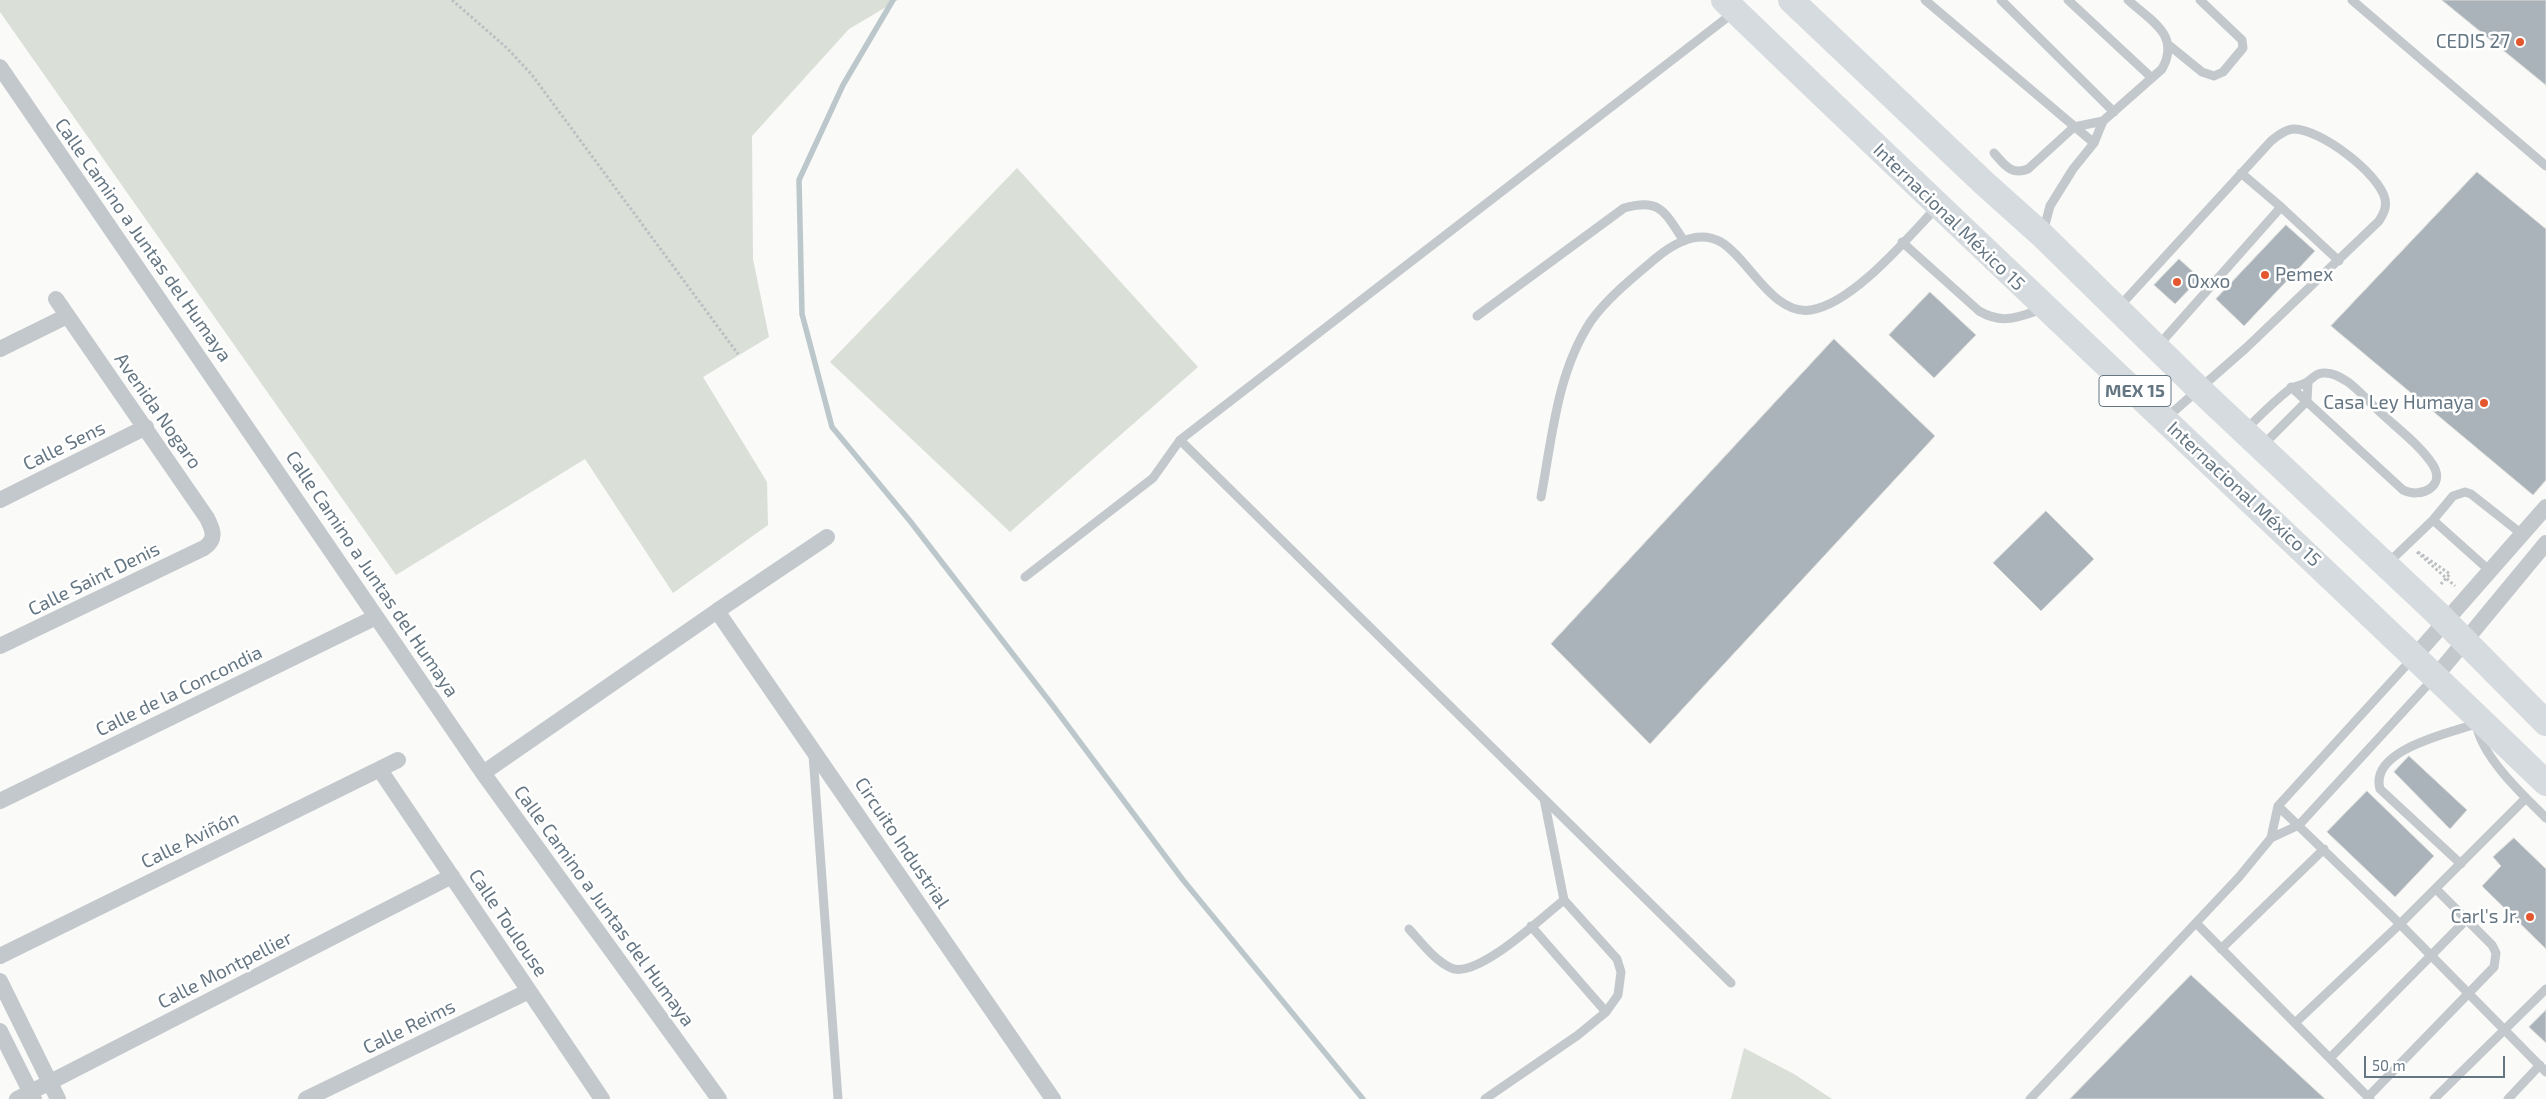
<!DOCTYPE html>
<meta charset="utf-8">
<style>
body{margin:0}
#map{position:relative;width:2546px;height:1099px;overflow:hidden;background:#fafaf8;font-family:"Exo 2",sans-serif}
canvas{display:block}
.scale{position:absolute;left:2364px;top:1056px;width:141px;height:22px;box-sizing:border-box;border:2px solid #657683;border-top:0;padding-left:6px;font-size:15px;line-height:18px;white-space:nowrap;color:#657683;-webkit-text-stroke:4px #fff;paint-order:stroke}
</style>
<div id="map">
<canvas width="2546" height="1099"></canvas>
<div class="scale">50 m</div>
</div>
<script>
const context = document.querySelector('canvas').getContext('2d');
context.lineJoin = 'round';
function fill(path, color) {
  context.fillStyle = color;
  context.fill(path, 'evenodd');
}
function trace(path, color, width, dash) {
  context.strokeStyle = color;
  context.lineWidth = width;
  context.lineCap = dash ? 'butt' : 'round';
  context.setLineDash(dash || []);
  context.stroke(path);
}
function drawText(font, color, halo, rows, align = 'center') {
  context.font = font + ' "Exo 2",sans-serif';
  context.lineWidth = 5;
  context.setLineDash([]);
  context.textBaseline = 'middle';
  context.strokeStyle = halo;
  context.fillStyle = color;
  for (const [text, x, y, turn = 0] of rows) {
    context.save();
    context.translate(x, y);
    context.rotate((+turn || 0) * Math.PI / 180);
    context.textAlign = isNaN(turn) ? turn : align;
    if (halo) context.strokeText(text, 0, 0);
    context.fillText(text, 0, 0);
    context.restore();
  }
}
fill(new Path2D(`
 M0 0H898L849 29 752 136 753 259 769 337 703 377 767 482 768 525 673 593 585 459 396 575 0 12Z
 M1017 168 1198 367 1010 532 830 362Z
 M1744 1048 1794 1074 1832 1099H1731Z`), '#dadfd7');
trace(new Path2D(`
 M893 0 843 85 799 180 802 314 832 427 910 521 1053 706 1183 880 1363 1099`), '#bbc7cb', 5.5);
const building = new Path2D(`
 M2442 0H2546V85Z
 M2477 172 2546 229V480L2533 495 2331 326Z
 M2286 225 2315 251 2244 326 2216 299Z
 M2179 259 2200 278 2175 304 2154 285Z
 M1930 292 1976 335 1934 378 1889 335Z
 M1834 339 1935 436 1650 744 1551 644Z
 M2046 511 2094 559 2041 611 1993 563Z
 M2409 756 2467 810 2450 829 2394 772Z
 M2367 791 2434 856 2395 897 2327 832Z
 M2514 838 2546 869V949L2482 886 2501 866 2493 857Z
 M2191 975 2325 1099H2070Z
 M2546 1010V1043L2529 1027Z`);
fill(building, '#aab3b9');
trace(building, '#dcdcda', 1);
trace(new Path2D(`
 M452 0 508 49 532 75 738 354
 M2417 552 2455 586
 M2418 552 2450 574 2440 585`), '#bbbfc2', 3, [2.5, 2.5]);
trace(new Path2D(`
 M1925 0 2094 143
 M2001 0 2114 112
 M2068 0 2152 78
 M2352 0 2546 166
 M2170 46 2202 72 2214 76 2223 72 2243 48 2242 40 2200 0
 M1994 153C2004 164 2011 176 2028 169L2074 127 2103 121 2162 69C2181 35 2151 21 2128 0
 M2281 207 2339 261
 M2043 232 2050 206 2073 169 2094 143 2103 121
 M1902 242 1979 311C2003 325 2018 317 2042 309
 M2118 308 2271 141C2277 136 2286 129 2294 129 2320 129 2379 173 2385 199 2387 208 2383 214 2379 221L2246 348 2165 419
 M1477 316 1624 208C1661 197 1665 213 1684 241
 M2158 346 2281 207 2241 173
 M2245 430C2259 417 2274 401 2290 389 2295 385 2302 386 2307 382 2313 379 2315 373 2323 373 2332 372 2340 377 2348 382 2360 391 2370 403 2381 413 2398 429 2420 445 2433 465 2446 486 2421 499 2403 490L2291 387
 M2262 446 2307 401 2308 382
 M1541 497C1552 438 1557 372 1591 321 1608 297 1634 277 1656 258 1674 243 1698 229 1721 242 1749 259 1773 316 1811 310 1854 303 1907 238 1938 206
 M2433 520 2490 571
 M2388 563 2433 520 2453 496 2465 492 2471 494 2523 535
 M1025 577 1153 478 1180 440
 M2477 728C2485 760 2523 795 2546 818
 M813 755 838 1099
 M2278 806 2400 924 2546 1072
 M2271 838 2278 806 2412 659
 M2461 864 2380 789C2369 750 2449 733 2476 724
 M2196 923 2370 1099
 M1531 926 1606 1012
 M1409 929C1421 942 1434 960 1451 968 1477 980 1543 916 1564 900
 M2221 949 2324 849
 M1731 983 1180 440 1733 13
 M2295 1023 2400 924 2526 798
 M2330 1058 2467 919
 M2368 1097 2494 967 2496 953 2492 945 2436 889
 M1485 1099 1578 1035 1606 1012 1618 995 1621 972 1617 959 1564 900 1544 799
 M2030 1099 2239 877 2271 838 2299 825 2433 679
 M2434 1099 2546 989
 M2508 1099 2540 1065`), '#c3c8cc', 9);
trace(new Path2D(`
 M0 67 483 773 719 1099
 M0 349 67 316
 M0 500 146 427
 M827 537 717 611 1053 1099
 M0 646 204 548C217 539 213 530 207 518L56 299
 M2415 656 2546 507
 M2436 676 2546 543
 M380 770 602 1099
 M483 773 717 611
 M0 801 376 617
 M0 956 398 760
 M0 981 58 1099
 M0 1031 34 1099
 M17 1099 452 876
 M306 1099 529 991`), '#c3c8cc', 16);
trace(new Path2D(`
 M1724 0C1996 263 2273 520 2546 783
 M1791 0 1984 183 2042 235 2199 389 2437 613 2546 723`), '#d6dbdf', 26);
for (const [x, y, r, color] of [
 [2520,42,5,"#e4572e"],
 [2265,275,5,"#e4572e"],
 [2177,282,5,"#e4572e"],
 [2484,403,5,"#e4572e"],
 [2530,917,5,"#e4572e"]
]) {
  const dot = new Path2D();
  dot.arc(x, y, r, 0, 2 * Math.PI);
  context.fillStyle = color;
  context.fill(dot);
  trace(dot, '#fff', 2);
}
for (const [x, y, w] of [
 [2135,391,72]
]) {
  const box = new Path2D();
  box.roundRect(x - w / 2, y - 15.5, w, 31, 4);
  context.fillStyle = '#fff';
  context.fill(box);
  trace(box, '#657683', 1);
}
drawText('bold 18px', '#657683', null, [
 ["MEX 15",2135,391]
]);
drawText('19px', '#657683', '#fff', [
 ["CEDIS 27",2510,42],
 ["Pemex",2275,275,"left"],
 ["Oxxo",2187,282,"left"],
 ["Casa Ley Humaya",2474,403],
 ["Carl's Jr.",2520,917]
], 'right');
drawText('19px', '#657683', '#fff', [
 ["Internacional México 15",1949,217,44],
 ["Calle Camino a Juntas del Humaya",143,240,55],
 ["Avenida Nogaro",158,411,55],
 ["Calle Sens",64,446,-26],
 ["Internacional México 15",2244,494,43],
 ["Calle Camino a Juntas del Humaya",372,574,56],
 ["Calle Saint Denis",94,579,-26],
 ["Calle de la Concondia",179,691,-26],
 ["Calle Aviñón",190,840,-26],
 ["Circuito Industrial",902,843,56],
 ["Calle Camino a Juntas del Humaya",604,906,54],
 ["Calle Toulouse",508,923,56],
 ["Calle Montpellier",225,970,-27],
 ["Calle Reims",409,1027,-26]
]);
</script>
